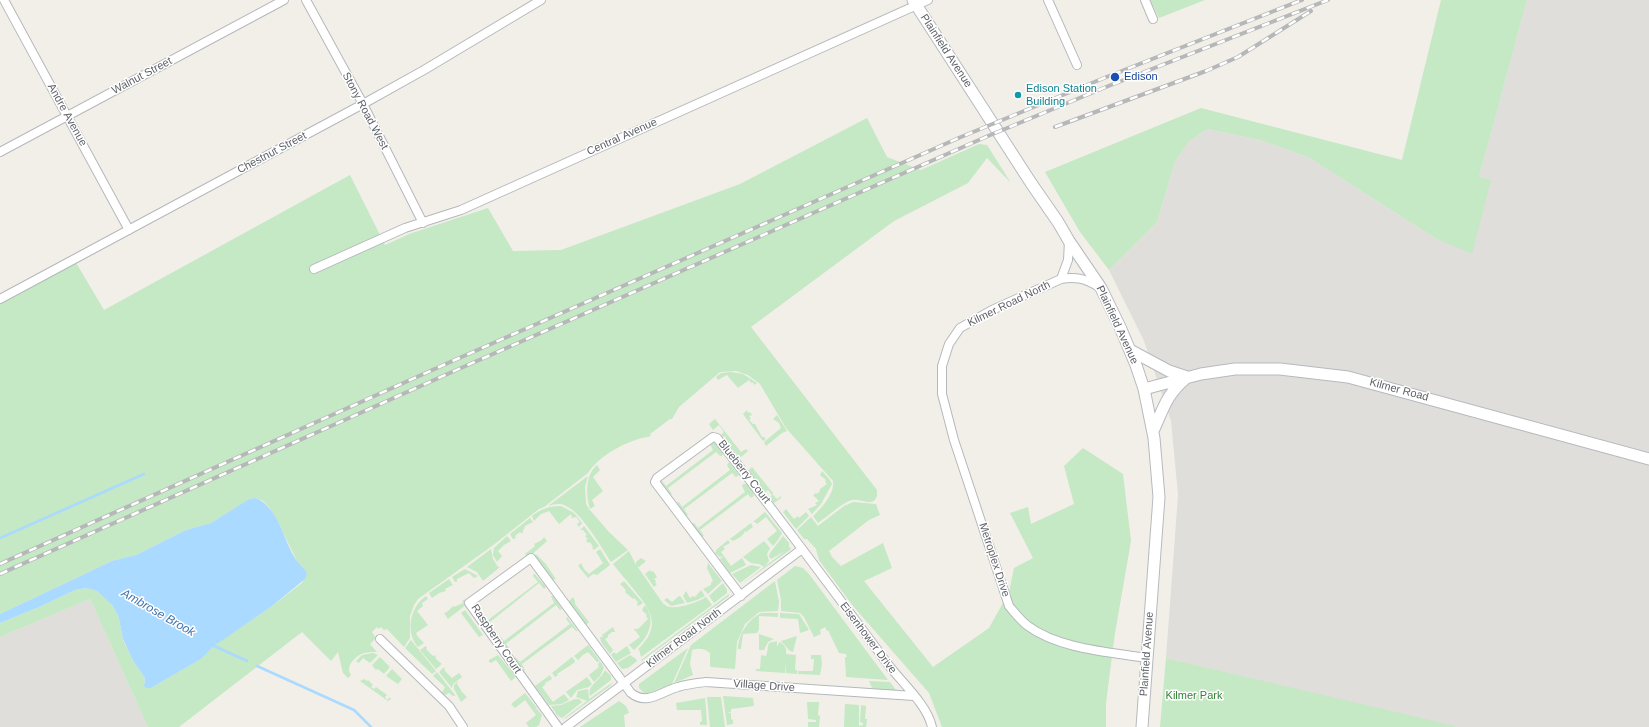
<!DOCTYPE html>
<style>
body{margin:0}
canvas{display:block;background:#f1efe8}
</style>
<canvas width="1649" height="727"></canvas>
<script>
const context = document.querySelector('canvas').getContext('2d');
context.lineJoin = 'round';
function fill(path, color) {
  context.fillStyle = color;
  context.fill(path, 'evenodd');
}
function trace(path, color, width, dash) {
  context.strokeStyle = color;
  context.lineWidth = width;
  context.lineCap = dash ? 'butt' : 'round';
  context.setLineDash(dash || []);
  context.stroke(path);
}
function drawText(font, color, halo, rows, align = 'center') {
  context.font = font + ' Arial,sans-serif';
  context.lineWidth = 3;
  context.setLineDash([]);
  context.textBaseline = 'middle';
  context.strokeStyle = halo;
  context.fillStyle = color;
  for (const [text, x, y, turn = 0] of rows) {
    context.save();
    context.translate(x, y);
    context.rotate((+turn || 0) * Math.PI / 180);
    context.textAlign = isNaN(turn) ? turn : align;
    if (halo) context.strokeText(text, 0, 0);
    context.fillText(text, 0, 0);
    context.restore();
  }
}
fill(new Path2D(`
 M1527 0H1649V727H1455L1166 658 1178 495 1171 421 1144 341 1109 270 1157 222 1175 162 1189 141 1208 129 1260 140 1308 157 1435 238 1490 180 1479 177Z
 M90 599 148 727H0V637Z`), '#e0deda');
fill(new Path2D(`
 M1150 0H1205L1159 18Z
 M1441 0H1527L1479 177 1491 180 1472 254 1435 238 1308 157 1260 140 1208 129 1189 141 1175 162 1157 222 1109 270 1080 232 1045 172 1201 108 1402 160Z
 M867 118 887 157 921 170 979 144 987 145 1011 183 987 158 968 183 894 221 751 327 877 490V496L874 501C866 504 860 499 852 500 843 502 827 517 818 523L813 516C822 508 835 493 833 481L786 428 760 384 748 375 736 371 720 372 679 407 672 419H670L650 434 651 436C647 437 642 438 638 439 620 445 598 457 588 473L544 507 539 509 492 546 418 599 414 605 410 616V638L404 647 387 629 384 630 381 627 378 629 377 627 372 632 376 638 370 644 377 652C373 652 368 652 364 653 355 656 345 666 351 675L348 678 343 673 338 652 331 661 302 632 179 727H148L90 599 0 637V623L39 607 75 590 86 588 97 591 112 605 118 615 123 640 133 661 145 678 144 683 151 688 201 659 214 646 232 633 272 606 302 583 306 576 304 569 297 561 277 520 269 507 263 501 256 498 249 499 211 523 186 530 136 555 112 561 0 614V299L72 256 104 310 350 175 385 245 409 234 488 208 513 251 561 250 740 184Z
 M731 372 743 374 757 383 754 385 753 382 751 383 749 380 738 388 727 375 718 380 716 377 721 373Z
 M747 410 748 413 750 412 752 415 749 416 751 419 749 420 753 424H755L762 437H764L766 439 763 441 743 414Z
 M777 415 787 431 782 433 766 446 764 442 781 428 779 423 773 419Z
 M715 419 741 452 746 449 748 451 740 458 724 439 726 437 725 436 723 437 721 435 724 432 719 425 713 430 709 424Z
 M711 442H715L723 454 722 456H720L716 452 668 488 672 494 669 495 661 481H662L666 486 713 450 710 444Z
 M1083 448 1123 474 1131 541 1115 633 1106 703V727H942L929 693 853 606 819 560 816 549 807 539H804L797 530 811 517 818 526 844 506 853 502 876 504 880 515 869 520 829 551 832 557 841 566 883 543 892 568 864 581 933 667 989 628 1009 592 1014 568 1033 558 1010 513 1028 507 1031 524 1074 504 1064 466Z
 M729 462 739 475 736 477 732 473 684 509 688 515 686 516 677 502H679L682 507 730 470 727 465Z
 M597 465 600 470 593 477 603 491 592 500 595 506 590 509C586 495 585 475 597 465Z
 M752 467 773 493V495L777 499 781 496V498L774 503 769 498 772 495 768 490 765 492 748 471Z
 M822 471 830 480 832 484 821 504 812 514 808 509 817 505 815 503 819 501 813 495 816 493 817 494 820 491V489L827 484 825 481 826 480 820 475Z
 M588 476 585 487 586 504 589 509 609 532 628 550 611 562C602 548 581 512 566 506 561 503 554 504 548 506Z
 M743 484H747L753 492 754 496 751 498 748 494 700 530 704 536 702 537 692 524 694 523 698 528 745 492 742 486Z
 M561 506 574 513 582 523 579 527 577 524 580 522 576 517 572 518 571 514 559 524 549 511 541 514 534 521 532 516C541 509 549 506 561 506Z
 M786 509 794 519 798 516 799 518 806 512 809 516 796 529 783 512Z
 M765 512 782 533 778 540 773 546 767 539 777 531 766 517 757 524 755 522H753Z
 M530 518 533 522 525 526 522 534 520 532 515 536 516 538 513 539 510 534Z
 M751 523 753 527 746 532 745 531C743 537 736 539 733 541L730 539Z
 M584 526 599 546 594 550 592 548 593 547 590 542 588 543 586 540 588 539 585 536 587 535 583 530H580Z
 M507 536 511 541 504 545 498 551 502 556 497 562 493 555 494 548Z
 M783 536 789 543V548L791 547 790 550 742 584 764 567 759 564 751 563 743 557 764 541 770 548 767 554 769 561 764 567 785 551 771 559 769 557 770 553Z
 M544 537 547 541 528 558 525 554C526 553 533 548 535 546L534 544 542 540Z
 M728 540 730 543 723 547 725 549 721 552 731 566 742 558 746 565 730 573 720 559 723 556 720 557 715 553 716 552V550Z
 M491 549 493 559 498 567H500L483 581 477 572 467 567Z
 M600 549 610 565 597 575 593 574 588 578 578 566 581 563 584 569 589 574 602 564 603 563 596 552Z
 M629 551 636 565V562L641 558 646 561 639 567 637 566 662 602C664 604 667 607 670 607 678 609 699 602 706 597L712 605 641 657 639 649 637 650C661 628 653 612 635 591 628 582 620 573 613 564Z
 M536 554 545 563 556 579 552 580 550 578 535 556Z
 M708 563 722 581 708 594 703 589 711 585V583L713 581 707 568Z
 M751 565 761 567 740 583 732 574Z
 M795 566 803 568 809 574 888 680 846 677 845 657H847L846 654 839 653 828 630 827 631 825 627 820 630 821 634 814 637 804 617 800 613 781 611V600L777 580Z
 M465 569 478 576 474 578 469 573 457 579V582H455L452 577Z
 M650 570 651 572 653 571 657 577 654 579 656 581 655 583 657 584 654 587 645 574Z
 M534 573 546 587 544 589 539 583 490 622 493 627 492 629 482 615 488 620 538 582 533 576Z
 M449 579 453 585 445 589 446 591 439 593 432 598 429 593Z
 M624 581 643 603 638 606 637 604 638 602 634 598 633 599 625 592 626 590 620 584Z
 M775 581 779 602 778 611 759 612 745 624 737 642 735 669 711 667 710 666V653C704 648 699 648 692 650L690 664 693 675 674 683 691 645Z
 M723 583 727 590V593L714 603 709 596Z
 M701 590 705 596 697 600 687 603 683 596 686 591 690 598 693 596 695 597Z
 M729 594V596L642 661 641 660Z
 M426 596 428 599 422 603 423 606 417 611 428 625 416 633 418 637 424 643 418 647C405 632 410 607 426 596Z
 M551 596H553L562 609 560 610 556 605 508 642 506 644 509 648 507 650 502 642 498 640V637L500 636 504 641 554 603Z
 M679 596 681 597 685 603 671 606 664 600 667 598 672 602Z
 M573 597 575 601V604L589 622 586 625 568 602Z
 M465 599 467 604 448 619 444 613 447 612 453 606 454 607 463 603 462 601Z
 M645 605C657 621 648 638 634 650L629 645 640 637 635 630 634 631V629H638L648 619 646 616 647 615 642 610Z
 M465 610 483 635 479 637 461 613Z
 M761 613H778V617L759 616V629L757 633 743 634 741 649H738C738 634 749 619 761 613Z
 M780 613 799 614 809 630 800 633 798 619 780 618Z
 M567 617 578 631H576L572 627 522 664 525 670 522 671 514 658 515 657 520 662 570 624 566 619Z
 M613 627 615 632H612L608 635V637L605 639 613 650 610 654 601 642 600 637H603L602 635Z
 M759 634 774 639 768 642 764 650H759Z
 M797 636 793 652 790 651 781 641Z
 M411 640 436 671 432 674 405 648Z
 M777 641V646H778L779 642C784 644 787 648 786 654L796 655 795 670H797V674L786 673V662L785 673 756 671V669H760L761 655 766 656C768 652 767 647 769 643Z
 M588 645 591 648 590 650 591 649 600 661 597 662 588 652 585 654H584L578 660 574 656Z
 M426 646 427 648 426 649 433 656 435 655 436 659 442 664 436 669 420 650Z
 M627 646 631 653 616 662 611 655 614 652 616 654Z
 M688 648 672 684 649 693H644L639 688V684Z
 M373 653 378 655 370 663 363 658 359 663 356 661 362 655Z
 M498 655 516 677 511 681 496 660 491 663 489 662V660Z
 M630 655 636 659 637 661 628 668 622 669 617 663Z
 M811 655H821L822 664 820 675 798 674V671H813L814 659H811Z
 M380 657 390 667 384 674 378 669 376 670 372 665Z
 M572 657 575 661 574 663 557 674 558 675 555 677 552 673Z
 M1166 658 1455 726V727H1160Z
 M599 662H601L604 668 600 676 594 682 589 675 599 667 598 665Z
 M444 667 445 671 452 678 459 673 462 677 453 684 452 688 439 672Z
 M392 669 402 679 398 684 386 676Z
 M605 670 611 676V680L590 696C587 685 601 680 605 670Z
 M437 672 455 695V696H453L449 693 445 695 442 693 445 687 433 676Z
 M550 675 552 679 545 683V685L542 687 553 702 564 694 569 700 562 704 549 705 535 686Z
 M587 677 592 684 589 687 577 690 571 698 566 692Z
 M364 679 367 681 368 680 373 685 371 687 374 689 376 687 387 695 385 697 387 700 390 697 391 699 388 701 360 681Z
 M458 681 457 684 461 690V691L467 697 461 702 454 689V685Z
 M869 681 890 682 899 694 872 688Z
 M613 682 610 686 566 718 563 719 587 701 576 697 578 691 588 689 589 699Z
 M525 693 537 708 534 711 537 709 542 715 539 725 536 727H529L526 723 536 715 525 700 515 708 511 704Z
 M723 696 753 698 754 706 731 709V712H727L731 713V719L733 720V724L727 725Z
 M707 697H721L725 727H710Z
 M705 698 706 709H705H706L707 725H700V722L702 721 701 710H677L676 703Z
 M575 699H579L582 702 562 718 557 715 551 706 561 705Z
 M619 701 626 706 629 713 624 715 625 727H580Z
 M807 702H819L818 715 820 716 819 727H808V722H816V720L808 719Z
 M845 704 859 705V726L863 725V723L860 722 861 705 866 706 865 719H867L866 727H844Z`), '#c5e8c5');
fill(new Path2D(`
 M256 498C280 509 283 541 297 561 300 565 304 568 307 573L305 579 272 606 214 646 201 659 151 688H146L144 686 145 678 133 661 123 639 118 615 112 605 97 591 86 588 75 590 39 607 0 623V614L112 561 136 555 186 530 211 523 249 499Z`), '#aadaff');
trace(new Path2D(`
 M0 538 144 474
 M212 645 247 661
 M257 666 354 710 371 727`), '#aadaff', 2.5);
const street = new Path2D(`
 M4 0 129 230
 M306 0 363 104 423 223
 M1048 0 1077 65
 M1145 0 1153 19
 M0 152 284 0
 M314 269 405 228 461 210 928 0
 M1061 279 1068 260 1069 241
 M1099 287C1086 279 1076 276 1061 279L992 310 960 328 949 344 942 366V394L954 440 1009 606C1015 613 1021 621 1028 626 1059 649 1110 652 1147 658
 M0 299 363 104 424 70 541 0
 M741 596 655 482 657 478 713 437 717 438C775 512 831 587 887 663 901 682 927 704 932 727
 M380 639 449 706 463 727
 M558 727 469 603 531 558 631 693C647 706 662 691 678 687 687 684 697 683 706 682L914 696
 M566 727 802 549`);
const secondary = new Path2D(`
 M913 0 1031 183 1058 222 1069 241 1101 288 1120 327 1136 365 1144 389 1154 438 1159 497 1142 727
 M1130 350 1169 371 1187 377
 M1144 389 1201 374 1235 369H1280L1348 377 1649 459
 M1153 431C1163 410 1166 395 1185 379`);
trace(street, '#b5b8bc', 10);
trace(secondary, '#b6babf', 13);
trace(street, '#fff', 8);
trace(secondary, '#fff', 11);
const rail = new Path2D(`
 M1055 127 1206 71 1238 57 1311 11
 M0 564 448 363 961 137 1104 78 1302 0
 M0 574 452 372 988 136 1106 87 1328 0`);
trace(rail, '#b6b7b8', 4);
trace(rail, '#fff', 2.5, [8]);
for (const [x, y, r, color] of [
 [1115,77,5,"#1a4fb4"],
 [1018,95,4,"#0f9aa8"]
]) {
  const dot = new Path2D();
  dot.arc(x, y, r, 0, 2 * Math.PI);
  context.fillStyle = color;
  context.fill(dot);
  trace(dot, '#fff', 1.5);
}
drawText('11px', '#5f6368', '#fff', [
 ["Plainfield Avenue",946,51,57],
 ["Walnut Street",142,76,-28],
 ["Stony Road West",365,111,62],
 ["Andre Avenue",67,115,61],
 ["Central Avenue",622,137,-24],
 ["Chestnut Street",272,153,-28],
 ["Kilmer Road North",1009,304,-26],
 ["Plainfield Avenue",1117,325,65],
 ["Kilmer Road",1399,390,15],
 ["Blueberry Court",744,472,52],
 ["Metroplex Drive",994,560,72],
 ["Kilmer Road North",684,638,-37],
 ["Eisenhower Drive",868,638,53],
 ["Raspberry Court",496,639,56],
 ["Plainfield Avenue",1147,654,-86],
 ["Village Drive",764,686,4]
]);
drawText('11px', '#164399', '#fff', [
 ["Edison",1124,77]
], 'left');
drawText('11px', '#0d838f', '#fff', [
 ["Edison Station",1026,89],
 ["Building",1026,102]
], 'left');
drawText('11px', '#348238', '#fff', [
 ["Kilmer Park",1194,696]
]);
drawText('italic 12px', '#4174aa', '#fff', [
 ["Ambrose Brook",158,613,30]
]);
</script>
